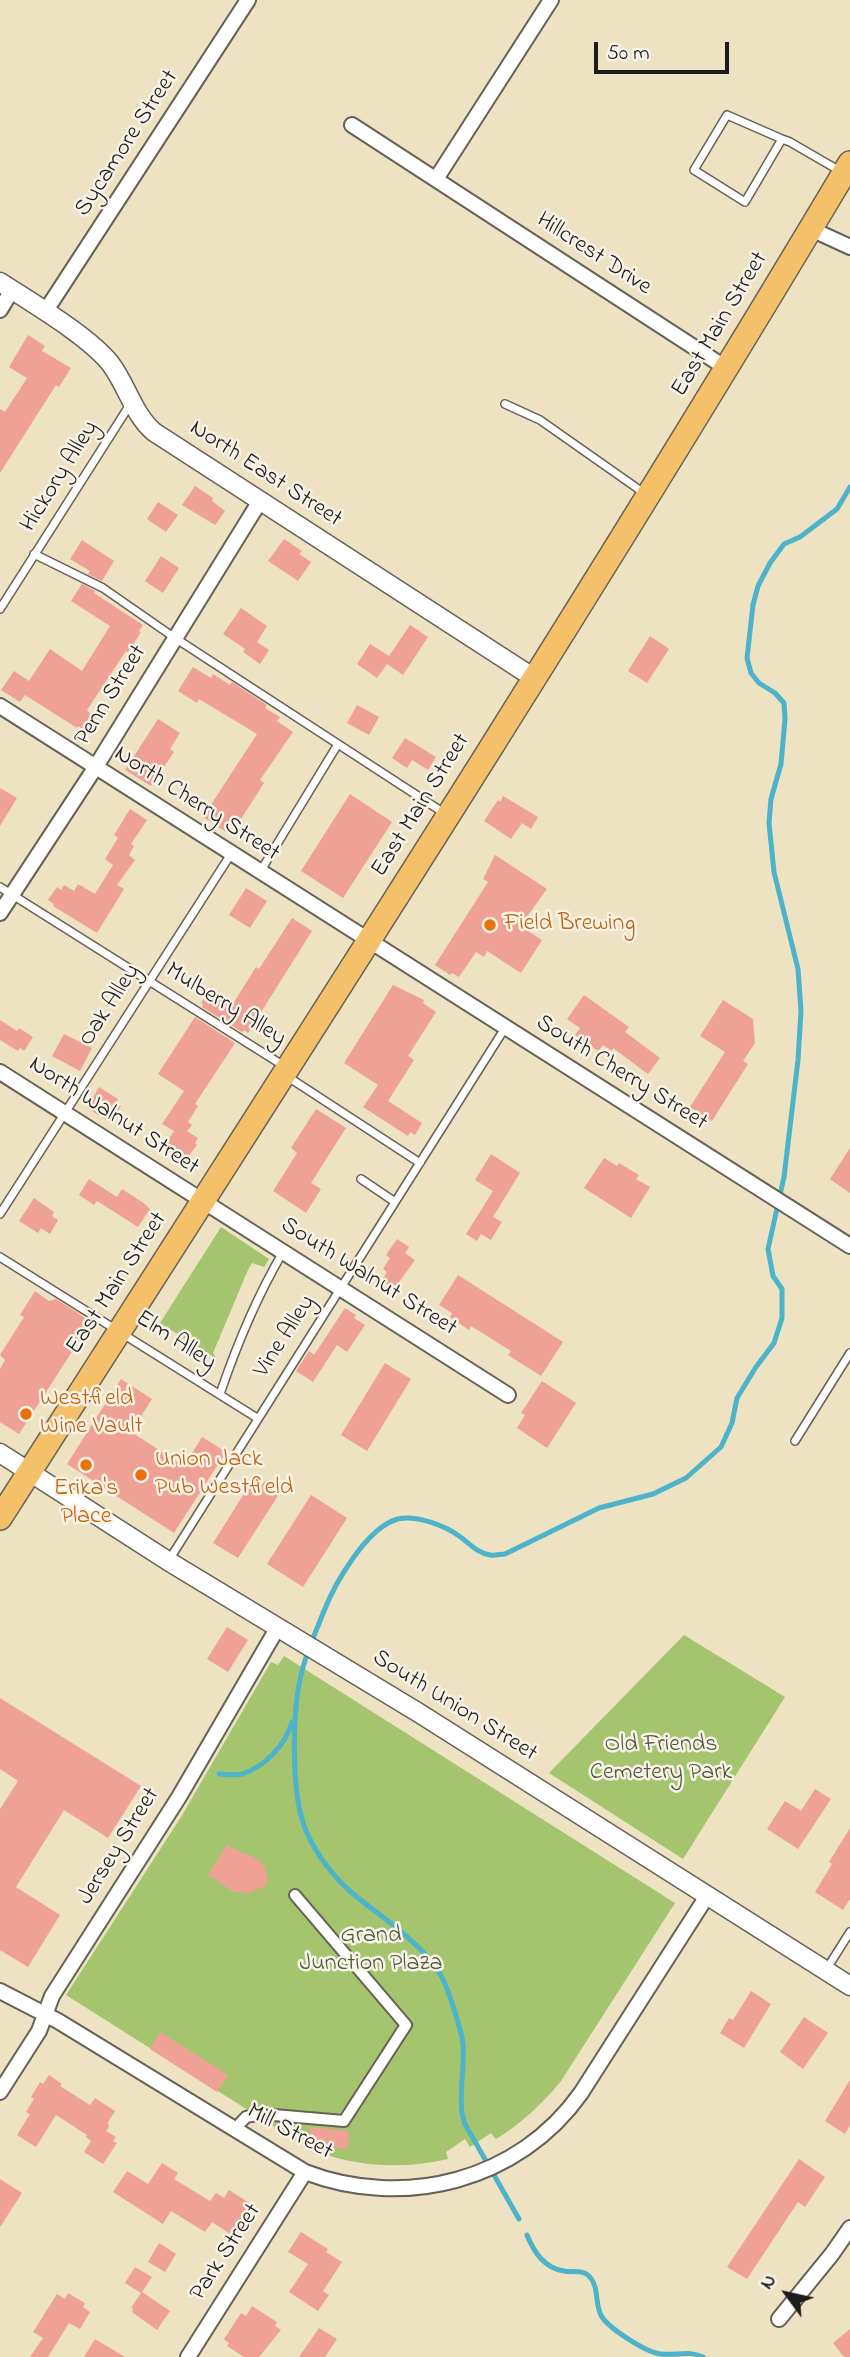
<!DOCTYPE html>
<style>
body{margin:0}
#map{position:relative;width:850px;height:2357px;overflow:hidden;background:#ede2c2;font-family:"Indie Flower",sans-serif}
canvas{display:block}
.north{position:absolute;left:752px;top:2259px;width:70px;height:70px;-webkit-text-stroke:5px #f7f3e8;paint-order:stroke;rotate:303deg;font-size:19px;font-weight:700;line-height:28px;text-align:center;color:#1c1c1c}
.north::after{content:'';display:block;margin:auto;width:24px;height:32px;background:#1c1c1c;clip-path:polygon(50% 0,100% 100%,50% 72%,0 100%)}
.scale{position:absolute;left:594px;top:42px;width:135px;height:32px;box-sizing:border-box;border:4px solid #1c1c1c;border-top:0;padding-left:9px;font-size:21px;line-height:24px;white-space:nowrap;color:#1c1c1c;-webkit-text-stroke:5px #f7f3e8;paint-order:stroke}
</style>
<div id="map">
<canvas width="850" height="2357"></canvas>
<div class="north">N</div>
<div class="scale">50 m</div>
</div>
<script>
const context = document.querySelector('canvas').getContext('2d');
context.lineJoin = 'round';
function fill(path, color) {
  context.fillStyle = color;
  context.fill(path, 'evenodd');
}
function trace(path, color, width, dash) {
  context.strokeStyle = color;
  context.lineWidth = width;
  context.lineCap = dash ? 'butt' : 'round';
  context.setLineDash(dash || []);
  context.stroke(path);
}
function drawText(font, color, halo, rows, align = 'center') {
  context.font = font + ' "Indie Flower",sans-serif';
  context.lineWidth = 5;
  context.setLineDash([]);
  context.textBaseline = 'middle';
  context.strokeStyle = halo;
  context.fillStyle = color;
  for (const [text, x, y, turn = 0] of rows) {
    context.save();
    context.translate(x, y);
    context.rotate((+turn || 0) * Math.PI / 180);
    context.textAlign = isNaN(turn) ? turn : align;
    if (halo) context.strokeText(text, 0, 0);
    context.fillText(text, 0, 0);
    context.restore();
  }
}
fill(new Path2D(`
 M221 1227 269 1259 264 1267 252 1263 248 1270 213 1353 217 1359 160 1323Z
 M684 1635 785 1697 683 1859 549 1773Z
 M284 1656 675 1903 561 2081C542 2104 521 2124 496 2139L491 2133 470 2147 465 2139 446 2152 448 2159C401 2170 353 2167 308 2148L66 1995 181 1817 271 1662 278 1665Z`), '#a4c56d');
trace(new Path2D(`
 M219 1774C226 1774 234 1776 242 1774 265 1767 286 1744 292 1722
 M519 2219 465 2124 462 2113C459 2090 465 2067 463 2044 462 2033 450 1995 445 1984 432 1949 379 1916 351 1892 333 1876 317 1855 307 1833 290 1796 292 1710 302 1671 307 1651 316 1631 324 1611 335 1583 367 1527 398 1519 416 1515 444 1525 459 1536 468 1542 477 1553 490 1555 494 1556 501 1554 505 1554L599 1508 653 1494 686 1478 721 1447 732 1423 737 1398 756 1367 774 1343 782 1318V1289L773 1276 768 1249 784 1177 798 1060 801 1011 798 969 774 872 769 823 771 799 781 764 785 719 784 703 775 693 759 683 751 673 747 658 753 605 758 586 770 563 784 544 800 537 837 509 850 487
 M527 2235C534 2252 544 2268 564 2271 573 2273 582 2269 589 2276 600 2287 594 2305 602 2317 610 2329 647 2353 661 2354 677 2356 688 2350 703 2357`), '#4cb3cb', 5);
fill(new Path2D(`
 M28 335 45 346 42 351 71 368 59 387 56 385 0 473V409L5 412 27 378 9 367Z
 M195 486 213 498 212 501 225 511 215 525 182 505Z
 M158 502 178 515 166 532 147 519Z
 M284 539 302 551 299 554 311 562 298 581 268 561Z
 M82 540 114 561 102 581 88 574 90 571 70 559Z
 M161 556 179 568 163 593 145 581Z
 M82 584 95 591 94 593 143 625 139 631 141 632 128 652 126 651 87 710 93 717 84 730 78 726 77 728 25 695 20 702 1 690 14 671 29 681 50 649 82 671 110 626 71 601Z
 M241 608 267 626 257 642 269 650 260 664 243 652 245 649 223 634Z
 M410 625 428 637 403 675 387 664 377 678 357 664 370 644 389 656Z
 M650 636 669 649 647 683 628 671Z
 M193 667 211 678 213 674 230 685 232 682 267 705 265 708 280 717 277 721 293 732 260 780 264 783 241 819 237 816 226 832 203 817 257 734 199 699 197 703 178 691Z
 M357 705 379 717 369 735 347 723Z
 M158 719 180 733 170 749 174 752 151 786 125 770Z
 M405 738 436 757 428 770 412 760 407 768 392 758Z
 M0 788 17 798 0 826Z
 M350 794 392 822 343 898 301 871Z
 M503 796 538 817 531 829 522 823 511 839 484 821 498 800 500 802Z
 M130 809 147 820 131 844 134 846 129 855 135 860 117 885 124 889 97 933 53 906 54 904 48 900 57 887 61 890 64 885 74 891 78 884 95 894 113 865 105 859 118 838 114 835Z
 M495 855 547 889 520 926 542 940 521 973 487 951 484 957 476 952 459 977 452 973 450 975 435 965 488 882 483 879Z
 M246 888 267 901 250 928 229 915Z
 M292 918 312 931 248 1033 244 1030 242 1032 202 1007 203 1004 201 1003 211 987 234 1002 256 967 259 969Z
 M393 985 424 1000 423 1003 436 1012 408 1056 414 1060 388 1101 422 1123 415 1135 410 1132 408 1136 363 1107 378 1085 344 1063Z
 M584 995 629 1027 625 1032 660 1058 648 1074 613 1048 612 1051 603 1045 598 1051 575 1035 580 1028 567 1019Z
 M723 1000 753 1019 755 1043 743 1061 748 1064 712 1121 690 1107 725 1052 700 1036Z
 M195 1017 235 1043 195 1104 198 1106 188 1122 192 1125 187 1131 198 1138 195 1143 197 1145 184 1162 163 1148 174 1131 162 1124 184 1091 158 1074Z
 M0 1020 17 1031 19 1028 33 1037 24 1051 20 1048 18 1051 0 1040Z
 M64 1034 92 1048 80 1071 52 1056Z
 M99 1087 118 1099 116 1103 121 1106 111 1123 87 1108Z
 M316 1109 346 1128 311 1183 321 1189 306 1213 273 1191 297 1153 291 1148Z
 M850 1148V1193L830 1179Z
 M491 1154 520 1173 493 1217 502 1222 491 1240 481 1234 477 1241 466 1234 493 1191 475 1180Z
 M604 1158 617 1166 619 1163 639 1175 636 1179 650 1187 631 1218 584 1188Z
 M89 1179 117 1197 122 1189 145 1204 150 1209 138 1227 97 1201 94 1205 79 1195Z
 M34 1198 54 1212 52 1216 58 1220 50 1234 41 1228 38 1233 19 1221Z
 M397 1239 409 1247 405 1253 415 1260 394 1289 381 1281 387 1272 383 1269 390 1258 386 1255Z
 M458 1275 563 1342 541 1376 508 1355 511 1351 471 1326 469 1330 450 1317 452 1313 439 1305Z
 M35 1291 49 1301 56 1299 78 1313 87 1320 83 1328 86 1330 19 1434 0 1422V1369L5 1360 0 1355 24 1317 20 1315Z
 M345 1308 356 1315 354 1318 365 1325 347 1352 337 1345 313 1382 296 1371 309 1351 314 1355Z
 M385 1363 411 1379 367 1451 341 1435Z
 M121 1379 152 1399 131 1432 184 1466 202 1437 226 1452 174 1533 67 1464Z
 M542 1381 576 1403 547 1448 517 1428 525 1415 521 1413Z
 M252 1481 261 1486 265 1481 281 1491 238 1558 213 1543Z
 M311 1495 347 1518 303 1587 267 1564Z
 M227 1627 248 1640 228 1672 207 1659Z
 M0 1698 141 1786 108 1838 64 1810 16 1887 60 1915 28 1967 0 1950V1809L18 1781 0 1769Z
 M815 1789 831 1799 798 1849 767 1829 785 1801 801 1811Z
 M850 1828V1899L843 1910 815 1892 832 1864 829 1862Z
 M227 1845 244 1854 252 1856 264 1865 268 1880 264 1887 247 1893 234 1892 208 1875Z
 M751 1991 771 2004 744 2048 720 2033 729 2018 733 2020Z
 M804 2017 828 2033 803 2069 780 2052Z
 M160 2032 228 2075 217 2092 150 2049Z
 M49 2075 62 2084 60 2086 90 2105 95 2098 115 2111 108 2122 109 2127 106 2131 116 2137 113 2141 117 2143 103 2164 84 2152 91 2141 86 2137 87 2135 56 2115 36 2147 17 2135 30 2114 26 2112 34 2099 31 2097 40 2082 43 2084Z
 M850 2080V2125L845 2134 825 2121Z
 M310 2127 349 2131 348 2149 309 2145Z
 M799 2159 825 2177 805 2207 798 2202 747 2279 727 2267Z
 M162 2163 178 2173 174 2179 210 2201 216 2193 224 2198 229 2190 254 2206 235 2237 212 2222 205 2232 171 2211 163 2224 113 2192 127 2171 148 2184Z
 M0 2179 22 2193 0 2227Z
 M301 2232 328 2249 326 2252 342 2262 323 2291 329 2295 318 2311 289 2292 308 2264 288 2252Z
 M159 2243 176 2254 165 2272 148 2262Z
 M135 2267 152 2277 142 2292 170 2311 157 2330 132 2312 133 2309 131 2308 141 2293 125 2283Z
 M68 2293 85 2303 83 2307 90 2312 80 2329 69 2323 48 2357H30L43 2338 33 2332 57 2294 65 2299Z
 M252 2306 277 2322 275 2326 281 2330 259 2357H244L227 2346 229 2343 224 2339 241 2313 246 2316Z
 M319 2328 337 2339 325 2357H299Z
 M850 2329V2357H844L833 2343Z
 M95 2339 125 2357H84Z`), '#f0a195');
const service = new Path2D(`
 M782 139 745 202 694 170 727 115 782 139 790 142 840 171
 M505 404 540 420 644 493
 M34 554 103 588 175 638 444 813
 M0 609 131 403
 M260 872 338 744
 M0 887 284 1066
 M285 1075 420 1163
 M361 1179 395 1202
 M0 1214 231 854
 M0 1257 257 1418
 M220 1394C237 1344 256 1298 283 1252
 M795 1441 850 1353
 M169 1560 505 1028
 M826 1970 850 1932`);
const pedestrian = new Path2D(`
 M234 2130 246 2117 262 2114 344 2121 406 2025 295 1895`);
const minor = new Path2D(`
 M352 125 726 368
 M436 179 551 0
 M811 229 850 247
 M0 310 12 290
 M45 312 248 0
 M0 706 850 1246
 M0 913 95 768 260 501
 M0 1072 508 1395
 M0 1991 58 2021 305 2172C404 2210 519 2181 581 2093L707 1896
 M0 2092 39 2031 52 1996 179 1797 278 1627
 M779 2319 832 2254 850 2228
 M188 2357 305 2172`);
const tertiary = new Path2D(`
 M0 282C32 303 87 335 110 363 127 385 133 414 154 432L534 678
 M0 1453 168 1561 419 1713 850 1986`);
const primary = new Path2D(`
 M0 1518C287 1069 577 621 850 163`);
trace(service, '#656156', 10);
trace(pedestrian, '#656156', 14);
trace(minor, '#656156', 18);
trace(tertiary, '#656156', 21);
trace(primary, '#656156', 26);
trace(service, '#fff', 7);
trace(pedestrian, '#fff', 10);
trace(minor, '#fff', 14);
trace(tertiary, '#fff', 18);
trace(primary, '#f4c16a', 23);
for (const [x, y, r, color] of [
 [490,925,7,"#e8710a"],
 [26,1414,7,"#e8710a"],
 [86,1465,7,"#e8710a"],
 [141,1475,7,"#e8710a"]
]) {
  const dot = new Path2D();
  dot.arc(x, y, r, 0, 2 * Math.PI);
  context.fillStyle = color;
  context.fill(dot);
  trace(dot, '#f7f3e8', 2.5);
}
drawText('24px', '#1c1c1c', '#f7f3e8', [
 ["Sycamore Street",128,144,-57],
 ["Hillcrest Drive",593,255,33],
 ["East Main Street",721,325,-59],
 ["North East Street",265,475,33],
 ["Hickory Alley",61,477,-58],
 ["Penn Street",112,696,-58],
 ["North Cherry Street",196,805,33],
 ["East Main Street",422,806,-58],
 ["Oak Alley",111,1006,-57],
 ["Mulberry Alley",225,1006,32],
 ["South Cherry Street",621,1074,32],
 ["North Walnut Street",113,1117,33],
 ["South Walnut Street",368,1278,32],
 ["East Main Street",118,1284,-57],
 ["Vine Alley",286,1337,-57],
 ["Elm Alley",175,1342,33],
 ["South Union Street",454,1707,32],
 ["Jersey Street",120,1847,-58],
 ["Mill Street",289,2133,28],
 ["Park Street",227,2253,-57]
]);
drawText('24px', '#c56008', '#f7f3e8', [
 ["Field Brewing",504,925],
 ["Westfield",40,1400],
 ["Wine Vault",40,1428],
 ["Union Jack",155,1461],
 ["Pub Westfield",155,1489],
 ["Erika's",86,1490,"center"],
 ["Place",86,1518,"center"]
], 'left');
drawText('24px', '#4c5738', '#f7f3e8', [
 ["Old Friends",661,1746],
 ["Cemetery Park",661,1774],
 ["Grand",371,1937],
 ["Junction Plaza",371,1965]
]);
</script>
